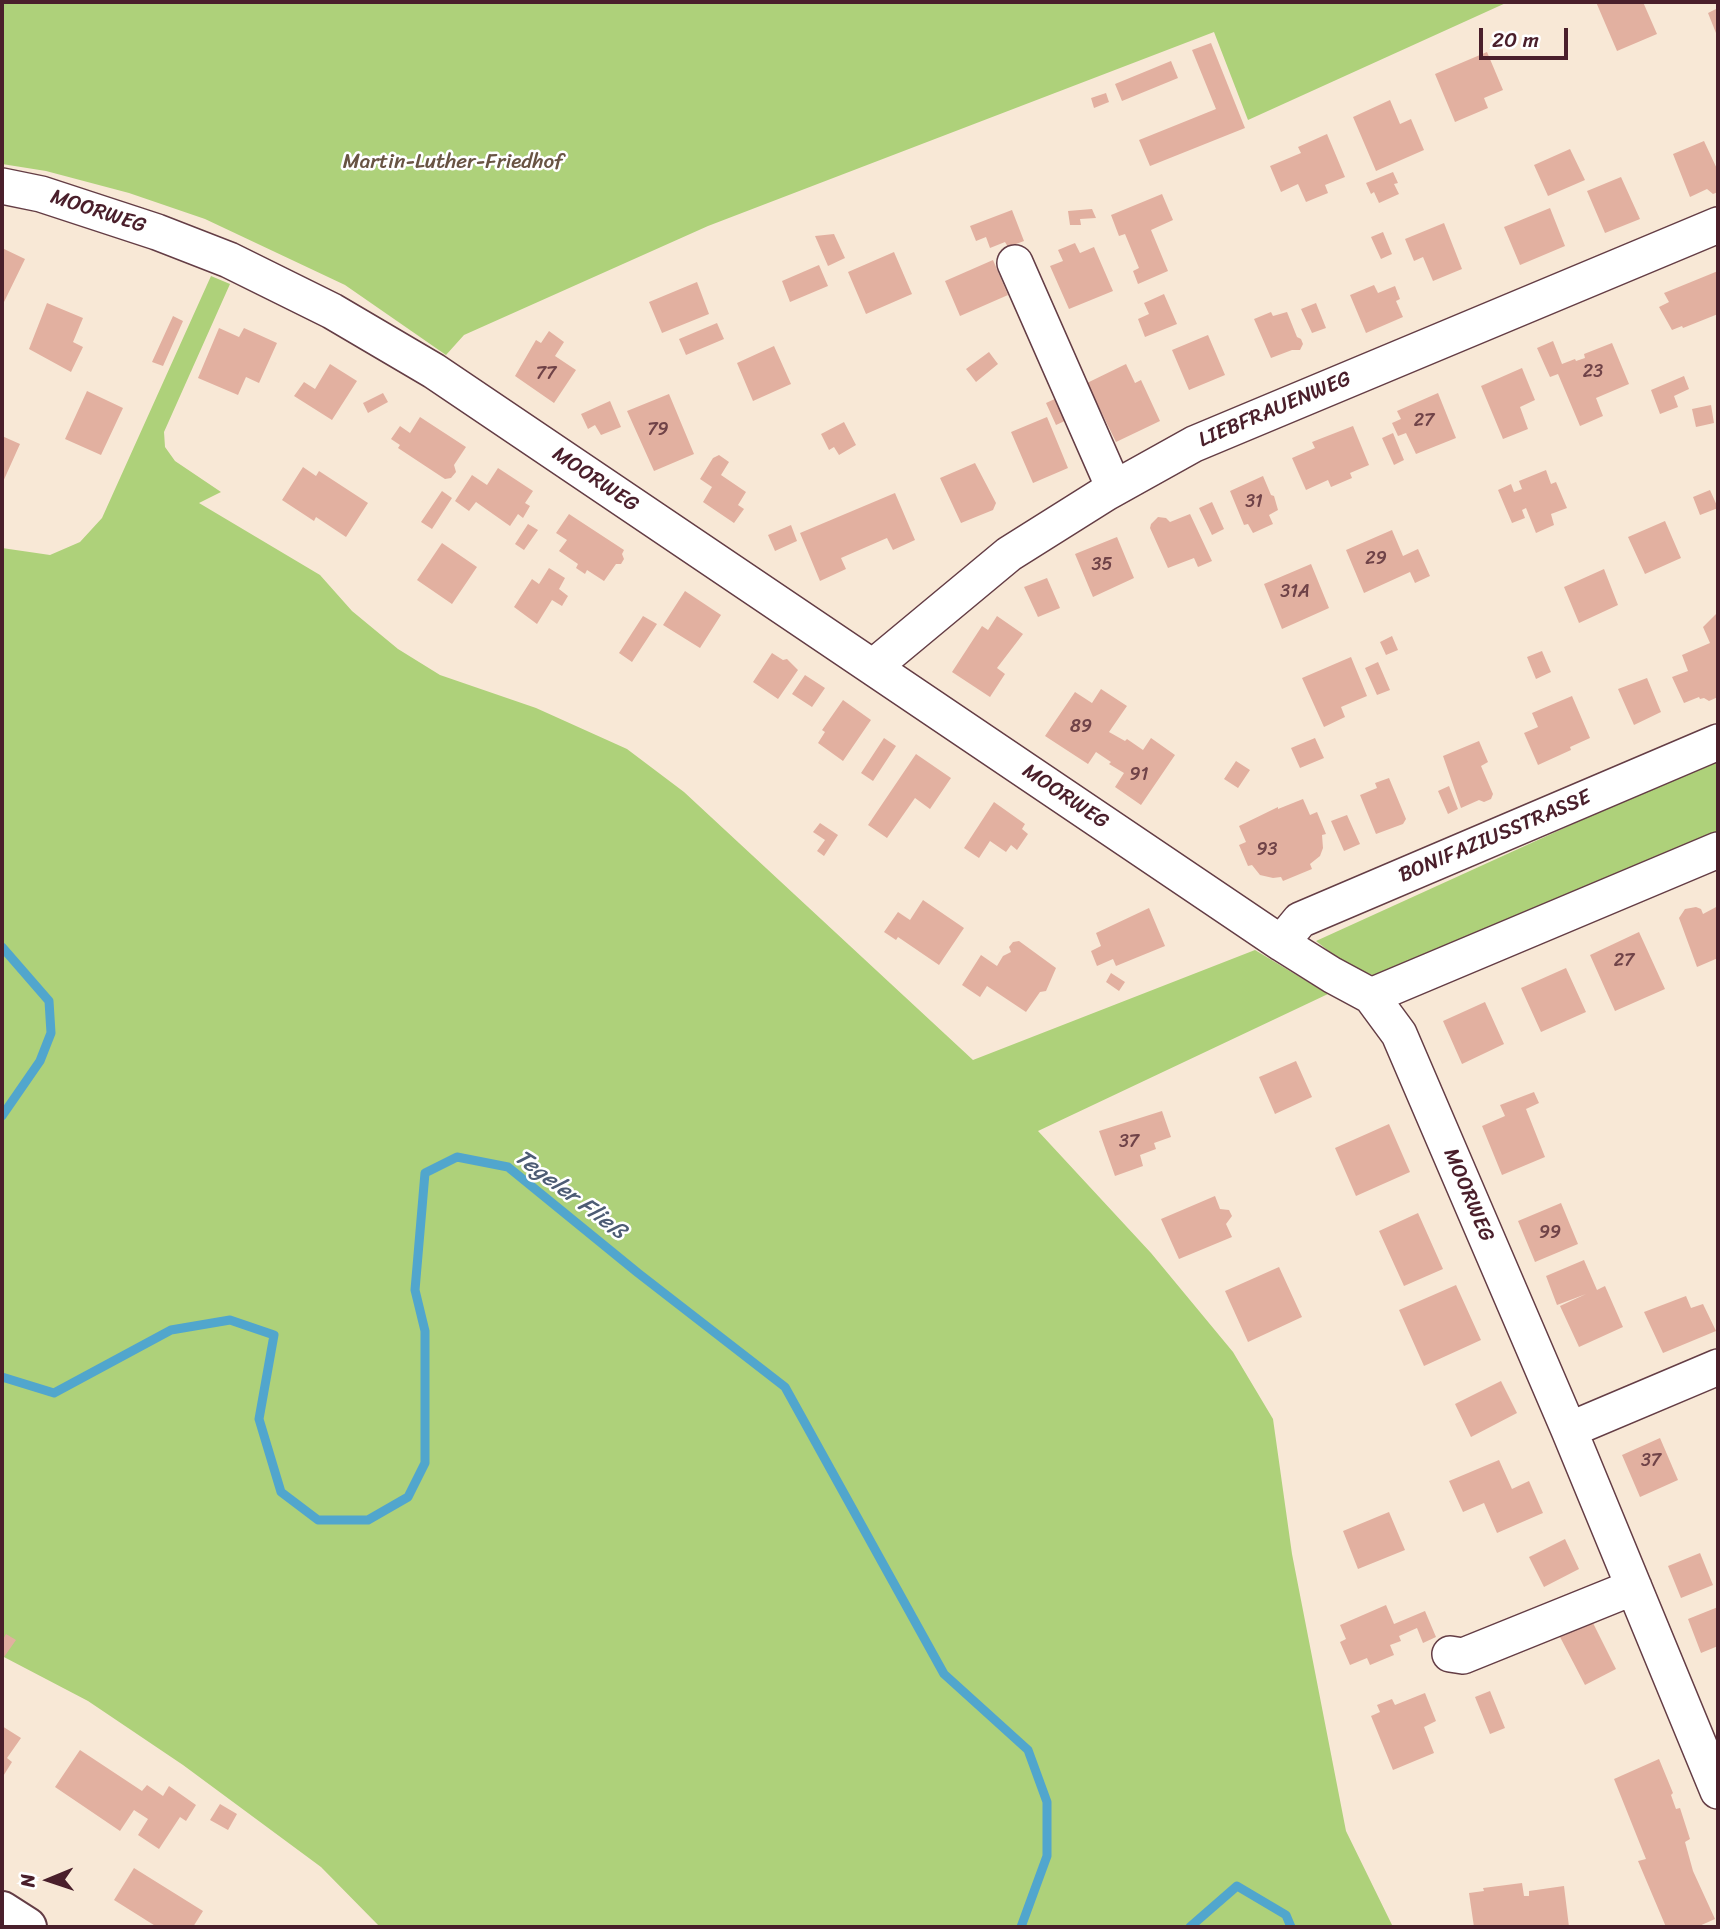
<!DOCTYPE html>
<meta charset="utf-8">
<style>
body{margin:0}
#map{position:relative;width:1720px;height:1929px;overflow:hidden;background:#f8e8d6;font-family:Sriracha,sans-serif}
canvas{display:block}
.frame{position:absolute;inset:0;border:4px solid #4a1f2b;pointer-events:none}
.north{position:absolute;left:14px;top:1845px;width:70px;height:70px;-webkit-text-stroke:5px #fff;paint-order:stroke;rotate:268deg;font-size:19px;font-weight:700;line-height:28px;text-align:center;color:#4a1f2b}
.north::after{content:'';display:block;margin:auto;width:24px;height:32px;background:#4a1f2b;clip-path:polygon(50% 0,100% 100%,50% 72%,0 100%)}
.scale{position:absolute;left:1479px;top:28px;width:89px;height:32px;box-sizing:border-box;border:4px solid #4a1f2b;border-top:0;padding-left:9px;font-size:21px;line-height:24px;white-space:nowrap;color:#4a1f2b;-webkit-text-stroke:5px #fff;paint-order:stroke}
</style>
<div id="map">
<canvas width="1720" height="1929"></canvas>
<div class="frame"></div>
<div class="north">N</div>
<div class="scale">20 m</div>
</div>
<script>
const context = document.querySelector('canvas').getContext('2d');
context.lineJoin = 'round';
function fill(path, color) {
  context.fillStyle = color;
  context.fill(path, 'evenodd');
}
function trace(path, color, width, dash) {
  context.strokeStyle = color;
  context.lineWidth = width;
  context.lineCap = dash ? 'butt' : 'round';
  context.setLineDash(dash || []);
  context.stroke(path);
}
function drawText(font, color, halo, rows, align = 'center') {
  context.font = font + ' Sriracha,sans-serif';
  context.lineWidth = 5;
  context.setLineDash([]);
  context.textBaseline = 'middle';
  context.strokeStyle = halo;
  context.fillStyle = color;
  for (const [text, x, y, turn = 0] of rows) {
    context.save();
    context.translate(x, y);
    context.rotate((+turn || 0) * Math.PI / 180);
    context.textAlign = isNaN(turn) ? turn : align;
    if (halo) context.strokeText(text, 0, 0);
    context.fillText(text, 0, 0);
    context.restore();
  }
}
fill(new Path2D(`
 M2 2H1508L1248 120 1214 32 708 226 464 335 446 355 345 285 205 219 129 193 46 171 2 164Z
 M211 276 230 284 164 432 165 447 175 461 221 492 199 503 320 575 352 611 398 649 440 675 536 708 627 749 684 792 973 1060 1255 950 1328 994 1038 1131 1151 1253 1233 1352 1273 1419 1292 1554 1346 1831 1393 1927H380L321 1867 183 1765 88 1701 2 1656V548L50 555 80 542 102 518Z
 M1718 758V837L1377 977 1344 963 1316 941Z`), '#aed17a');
trace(new Path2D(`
 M2 947 49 1001 51 1033 40 1061 2 1116
 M2 1377 54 1393 171 1330 230 1320 274 1335 259 1419 281 1492 318 1520H368L408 1497 425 1463V1331L415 1290 425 1173 457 1157 508 1167 638 1273 785 1387 944 1674 1028 1750 1047 1802V1856L1021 1927
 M1190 1927 1237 1886 1286 1915 1291 1927`), '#51a6cd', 9);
fill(new Path2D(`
 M1596 2H1643L1657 34 1617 51Z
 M1718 8V38L1708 13Z
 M1211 43 1245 128 1150 166 1139 140 1216 109 1192 50Z
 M1487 52 1503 90 1484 98 1488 108 1455 122 1435 74Z
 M1171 61 1178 78 1122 101 1115 84Z
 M1106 93 1109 102 1094 108 1091 98Z
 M1390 100 1400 124 1411 119 1424 150 1376 171 1353 117Z
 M1327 134 1345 177 1325 185 1328 193 1306 202 1298 184 1281 192 1270 166 1301 153 1298 147Z
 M1704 141 1718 171V192L1713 194 1707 189 1690 197 1673 154Z
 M1570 149 1585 180 1548 196 1534 165Z
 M1393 172 1398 183 1394 184 1399 194 1379 203 1374 192 1371 194 1366 183Z
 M1621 177 1640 219 1605 233 1587 191Z
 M1162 194 1173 220 1151 230 1168 271 1138 284 1133 271 1139 268 1125 234 1119 236 1111 215Z
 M1550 208 1565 246 1520 265 1504 227Z
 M1092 209 1096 218 1080 219 1081 225H1070L1068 211Z
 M1012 210 1024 241 1008 247 1005 242 990 248 986 237 976 241 970 226Z
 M1444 223 1462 269 1433 281 1423 257 1414 261 1405 239Z
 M1383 232 1392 254 1381 259 1371 237Z
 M834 234 845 258 828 266 815 236Z
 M1075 243 1080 253 1094 247 1113 291 1069 309 1050 266 1063 261 1058 250Z
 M2 248 25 259 4 302 2 301Z
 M894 252 912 294 866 314 848 272Z
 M993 260 1008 295 960 316 945 281Z
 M819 265 828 286 790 302 782 281Z
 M1718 271V314L1683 328 1682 326 1672 330 1659 307 1669 302 1664 293Z
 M697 282 709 314 662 333 649 302Z
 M1374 285 1378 293 1395 286 1400 299 1396 301 1403 317 1366 333 1350 295Z
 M1164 294 1177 324 1145 337 1138 319 1149 314 1144 303Z
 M47 303 83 318 73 342 83 347 71 372 29 349Z
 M1316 303 1326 328 1312 333 1301 309Z
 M1271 312 1273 316 1287 312 1297 337 1301 339 1303 344 1300 350H1292L1271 358 1254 319Z
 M173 316 183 321 163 366 152 362Z
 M717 323 724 339 686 355 679 339Z
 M219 328 239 337 244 328 277 343 259 383 246 377 238 395 198 378Z
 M549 331 564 342 555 356 576 370 554 403 515 376 536 340 541 343Z
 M1208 335 1225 375 1189 390 1172 350Z
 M1553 341 1562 364 1575 359 1576 361 1585 358 1584 354 1612 343 1629 384 1596 398 1603 416 1580 426 1558 374 1550 377 1537 348Z
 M774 346 791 384 753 401 737 363Z
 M989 352 998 364 976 382 966 369Z
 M330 364 357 381 332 420 294 396 304 382 315 389Z
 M1126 364 1135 383 1141 380 1160 421 1116 442 1087 383Z
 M1522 368 1535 400 1520 407 1528 429 1503 439 1481 386Z
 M1684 376 1689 389 1674 396 1678 407 1660 414 1651 390Z
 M87 391 123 408 101 455 65 439Z
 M383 393 388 402 368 413 363 403Z
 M1438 393 1456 438 1416 454 1406 433 1398 436 1392 423 1401 419 1397 411Z
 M669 394 694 454 654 471 627 411Z
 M1057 398 1067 420 1056 425 1046 403Z
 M610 401 621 427 601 435 595 425 588 429 581 414Z
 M1711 405 1714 423 1696 427 1692 409Z
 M420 417 466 447 454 465 456 472 451 478 445 479 398 448 400 445 391 439 400 426 410 433Z
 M1047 417 1068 468 1033 483 1011 432Z
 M844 422 856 445 839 455 834 447 829 450 821 434Z
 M1353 426 1369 465 1350 473 1352 478 1331 487 1328 480 1306 490 1292 458 1315 448 1312 442Z
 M1393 433 1404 460 1394 465 1382 438Z
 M2 436 20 444 2 484Z
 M719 455 729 462 721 475 746 492 738 505 744 509 734 523 703 502 712 487 700 479 713 458Z
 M975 463 996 503 993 510 961 523 940 478Z
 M303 467 316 476 319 471 368 503 346 537 316 517 314 521 282 500Z
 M498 468 533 491 525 503 530 506 523 518 518 514 510 526 476 502 469 511 455 501 472 475 487 485Z
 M1546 470 1551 484 1556 482 1567 508 1551 514 1554 525 1536 533 1526 508 1522 510 1525 518 1512 523 1498 490 1511 484 1514 492 1522 489 1519 481Z
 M1263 476 1271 495 1274 496 1278 510 1269 515 1273 524 1253 533 1248 524 1244 525 1230 491Z
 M1710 490 1718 508 1700 515 1693 497Z
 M442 491 452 498 432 529 421 522Z
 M895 493 915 540 893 550 887 538 841 558 846 569 820 581 800 533Z
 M1212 502 1224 529 1212 535 1199 508Z
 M569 514 624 550 622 554 624 559 621 564H616L604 581 587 570 585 574 576 568 578 564 559 551 567 540 556 533Z
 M1190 514 1212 561 1198 567 1194 558 1168 568 1150 528 1151 524 1158 517 1166 518 1170 522Z
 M1665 521 1681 558 1645 574 1628 537Z
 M528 524 538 530 524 550 515 544Z
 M791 525 797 541 775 551 768 535Z
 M1392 530 1403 556 1418 549 1430 576 1415 583 1410 572 1364 593 1346 550Z
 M1117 537 1134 578 1093 597 1075 554Z
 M442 543 477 567 452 604 417 580Z
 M1311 564 1329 608 1282 629 1264 584Z
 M549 568 565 578 559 589 568 596 562 606 552 600 537 624 514 607 532 579 539 584Z
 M1604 569 1618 605 1579 623 1564 587Z
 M1047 578 1060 608 1038 617 1024 587Z
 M685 591 721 615 700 648 663 625Z
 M1718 612V697L1709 701 1704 698 1700 699 1699 697 1684 703 1672 677 1688 671 1682 655 1710 643 1703 627Z
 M643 616 657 624 632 662 619 653Z
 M997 616 1023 634 997 668 1005 674 990 697 952 672 982 626 988 630Z
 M1392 636 1398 650 1386 655 1380 642Z
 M1542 651 1551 672 1536 679 1527 657Z
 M772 653 783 660 787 659 798 670 778 699 753 682Z
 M1351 657 1367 696 1341 707 1345 717 1324 727 1302 678Z
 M1378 662 1390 690 1377 695 1365 668Z
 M805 675 825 688 812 707 792 694Z
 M1647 678 1661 712 1634 725 1618 689Z
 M1101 689 1127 706 1109 732 1125 741 1127 739 1143 750 1151 738 1175 755 1141 805 1115 787 1124 773 1109 764 1111 762 1096 752 1088 764 1045 736 1075 692 1092 703Z
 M1572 696 1590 738 1570 747 1571 750 1538 765 1524 733 1538 727 1532 713Z
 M843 700 871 720 843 761 818 743 825 732 822 730Z
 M884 738 896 746 873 781 861 773Z
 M1315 738 1324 758 1300 768 1291 748Z
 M1479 741 1488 762 1481 766 1493 794 1491 799 1484 802 1479 800 1461 808 1443 756Z
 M916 754 951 778 930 809 915 798 887 838 868 825Z
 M1236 761 1250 770 1238 788 1224 779Z
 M1389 778 1406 819 1403 824 1376 834 1360 795 1377 788 1375 783Z
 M1449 786 1458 809 1448 814 1438 791Z
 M1303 799 1310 815 1317 812 1326 834 1322 835 1323 848 1320 856 1310 864 1312 869 1283 881 1281 877 1273 878 1260 875 1252 865 1248 866 1239 845 1246 842 1239 826 1278 807V809Z
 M994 802 1025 824 1022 829 1028 834 1017 850 1011 845 1006 852 990 841 979 858 964 848Z
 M1347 815 1360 844 1344 851 1331 821Z
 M820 823 838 835 824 856 817 851 825 840 813 832Z
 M923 900 964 928 939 965 898 937 896 940 884 932 898 912 910 920Z
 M1718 906V958L1697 967 1679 918 1685 909 1696 907 1701 909 1703 914Z
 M1149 908 1165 946 1116 966 1113 959 1097 966 1091 951 1101 946 1096 933Z
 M1639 932 1665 989 1615 1011 1590 955Z
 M1019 941 1056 968 1046 991 1040 992 1026 1012 987 986 980 997 962 985 981 955 997 966 1003 956 1011 952 1009 947 1013 942Z
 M1566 968 1586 1012 1541 1032 1521 988Z
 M1111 973 1125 982 1119 991 1106 982Z
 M1485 1002 1504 1044 1462 1064 1443 1021Z
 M1296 1061 1312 1097 1275 1114 1259 1077Z
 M1534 1092 1539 1103 1526 1109 1545 1157 1502 1175 1482 1126 1505 1116 1500 1105Z
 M1162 1111 1171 1137 1154 1143 1156 1149 1140 1155 1143 1166 1115 1176 1099 1131Z
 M1389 1124 1410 1172 1356 1196 1335 1148Z
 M1215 1196 1220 1209 1229 1210 1232 1216 1226 1224 1232 1237 1179 1259 1161 1219Z
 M1561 1203 1578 1244 1535 1262 1518 1221Z
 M1418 1213 1443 1269 1404 1286 1379 1231Z
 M1584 1260 1597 1290 1605 1286 1623 1327 1579 1347 1560 1306 1586 1294 1557 1305 1546 1276Z
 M1279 1267 1302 1317 1248 1342 1225 1291Z
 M1456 1285 1481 1340 1424 1366 1399 1310Z
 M1686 1296 1691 1308 1703 1304 1716 1331 1663 1353 1644 1312Z
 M1501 1381 1517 1413 1471 1437 1455 1404Z
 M1660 1438 1678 1480 1640 1497 1622 1455Z
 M1499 1460 1512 1489 1529 1481 1543 1513 1497 1533 1484 1503 1463 1512 1449 1481Z
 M1389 1512 1405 1550 1358 1569 1343 1531Z
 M1565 1539 1579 1569 1544 1587 1529 1557Z
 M1700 1553 1713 1585 1681 1598 1668 1566Z
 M1386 1605 1394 1624 1425 1611 1436 1637 1423 1643 1417 1628 1399 1636 1401 1641 1390 1645 1394 1655 1370 1665 1367 1658 1350 1665 1340 1642 1346 1639 1340 1625Z
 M1718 1607V1646L1701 1653 1688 1619Z
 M1592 1621 1616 1669 1585 1685 1560 1637Z
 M6 1634 16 1640 4 1657 2 1656V1641Z
 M1490 1691 1505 1728 1490 1734 1475 1697Z
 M1425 1693 1436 1721 1424 1727 1434 1753 1393 1770 1371 1716 1380 1712 1377 1705 1392 1699 1395 1705Z
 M2 1726 21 1738 7 1758 12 1762 2 1778Z
 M80 1750 142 1791 147 1785 163 1796 169 1786 196 1805 186 1821 180 1817 159 1849 138 1835 148 1819 134 1810 120 1831 55 1787Z
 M1659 1759 1673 1793 1671 1795 1676 1809 1680 1808 1690 1839 1685 1842 1693 1871 1715 1919 1697 1927H1666L1638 1861 1646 1859 1614 1779Z
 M220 1804 237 1814 228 1830 210 1820Z
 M134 1868 203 1911 193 1927H157L114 1900Z
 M1522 1883 1524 1896H1529V1891L1564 1886 1569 1927H1474L1469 1893 1484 1891 1483 1888Z`), '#e2b0a0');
const minor = new Path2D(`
 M2 186 41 194 157 232 229 260 332 311 434 371 1281 943 1332 975 1371 996 1399 1034 1569 1430 1718 1791
 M1015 263 1114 488
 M873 667 1009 554 1106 493 1194 444 1718 225
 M1281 943 1300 920 1718 742
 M1371 996 1718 850
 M1569 1430 1718 1367
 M1450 1654 1463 1656 1634 1587`);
const major = new Path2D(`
 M2 1911 27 1927`);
trace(minor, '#643d45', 38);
trace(major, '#643d45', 42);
trace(minor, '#fff', 35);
trace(major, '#fff', 38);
drawText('18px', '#704348', null, [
 ["23",1593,372],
 ["77",546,374],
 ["27",1424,421],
 ["79",658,430],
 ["31",1254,502],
 ["29",1376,559],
 ["35",1102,565],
 ["31A",1295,592],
 ["89",1081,727],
 ["91",1139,775],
 ["93",1267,850],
 ["27",1624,961],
 ["37",1129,1142],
 ["99",1550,1233],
 ["37",1651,1461]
]);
drawText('21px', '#685443', '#fff', [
 ["Martin-Luther-Friedhof",453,163]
]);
drawText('21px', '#4a1f2b', '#fff', [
 ["MOORWEG",98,212,18],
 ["LIEBFRAUENWEG",1275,410,-23],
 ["MOORWEG",595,480,34],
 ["MOORWEG",1065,797,34],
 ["BONIFAZIUSSTRASSE",1495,837,-23],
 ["MOORWEG",1468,1195,67]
]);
drawText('italic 23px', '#4d5c74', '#fff', [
 ["Tegeler Fließ",570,1195,37]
]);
</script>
